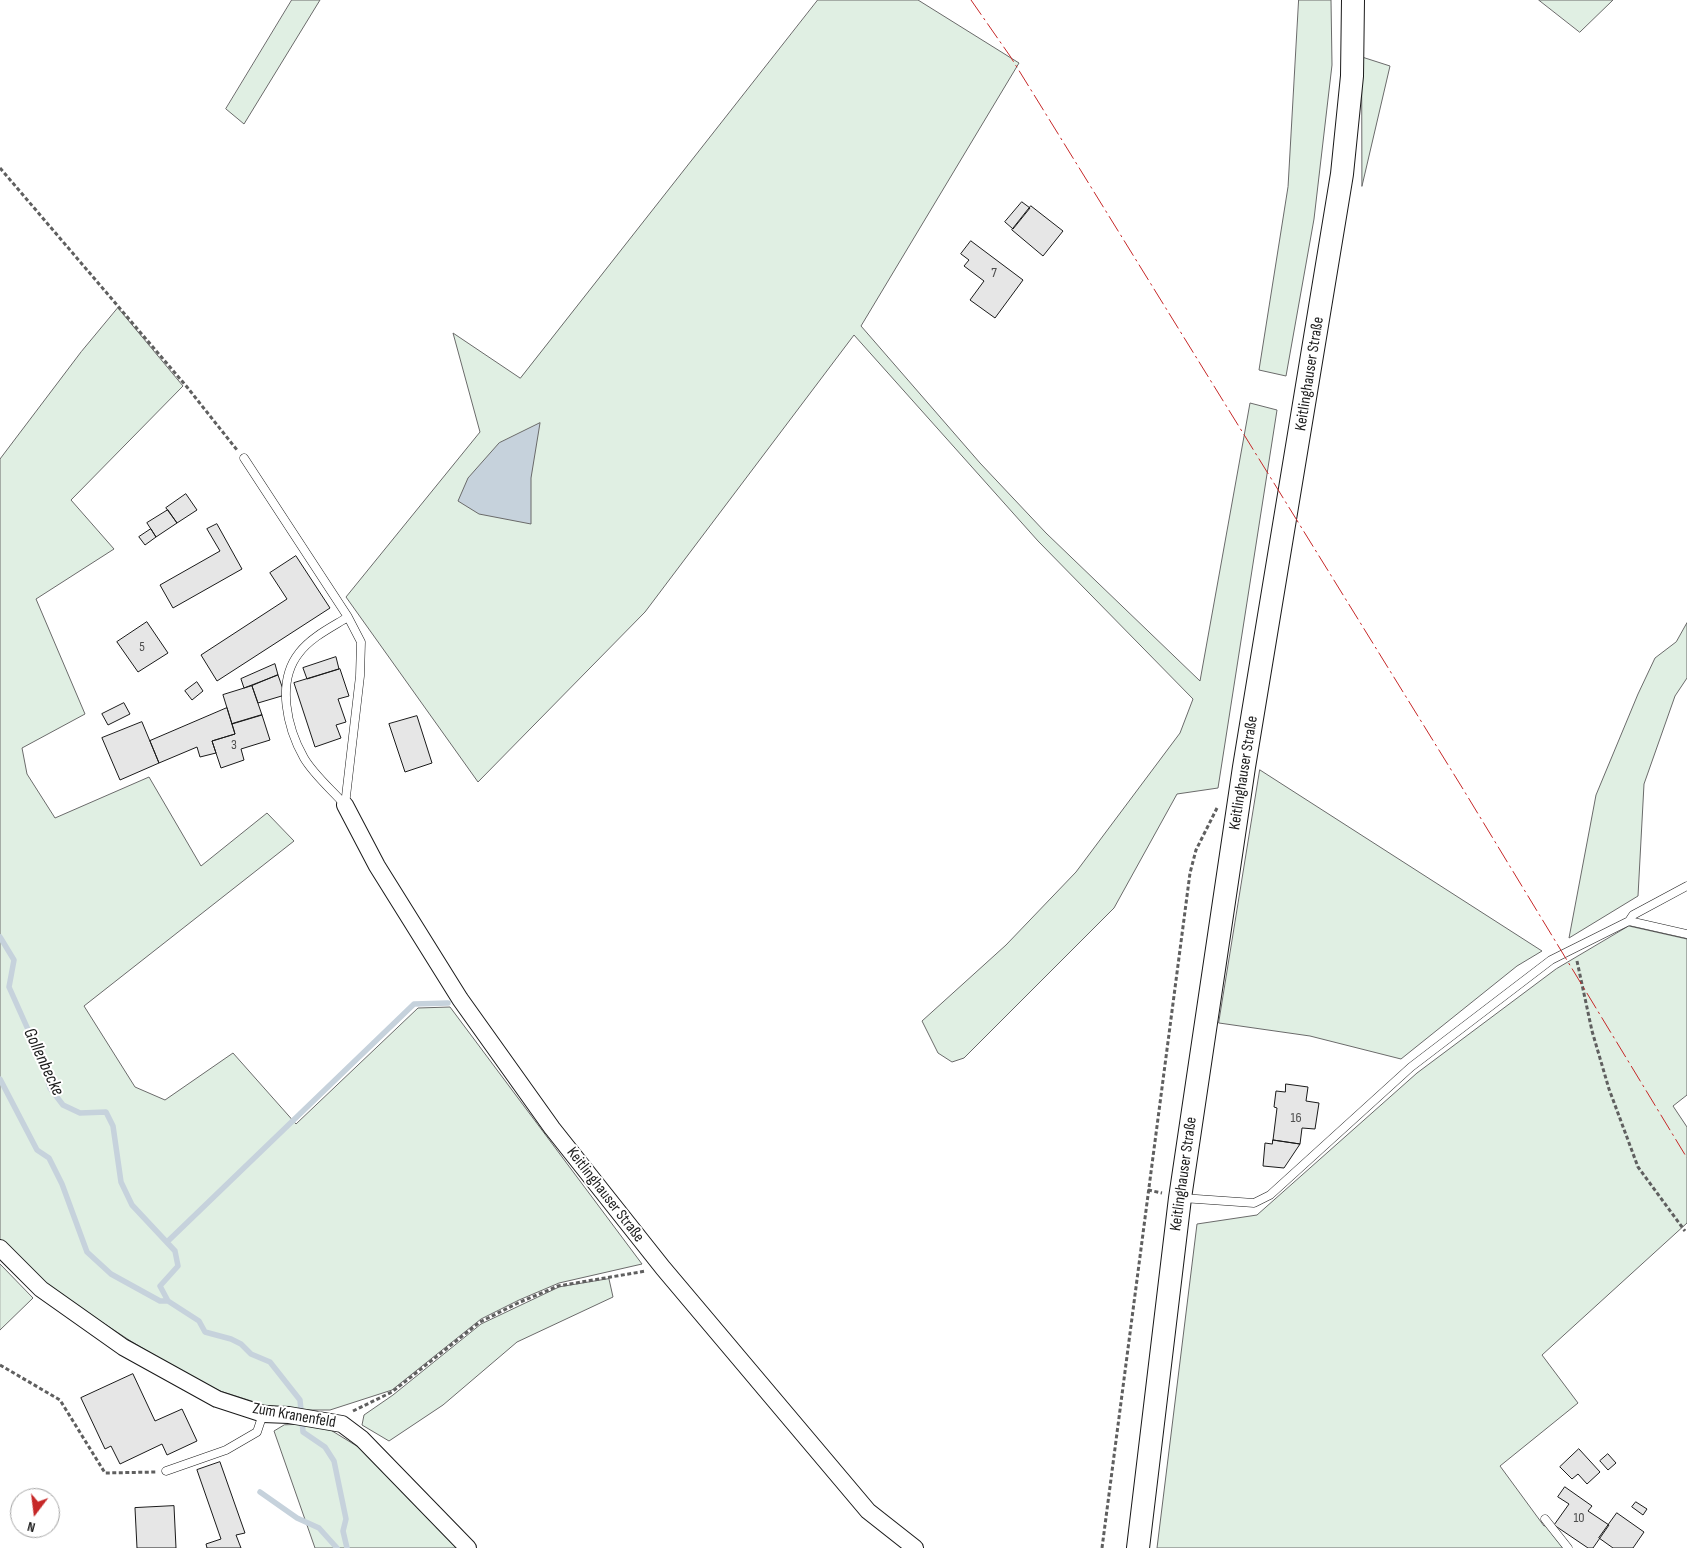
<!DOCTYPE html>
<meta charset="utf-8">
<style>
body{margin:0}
#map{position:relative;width:1687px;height:1548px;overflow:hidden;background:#fff;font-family:"Sofia Sans Condensed",sans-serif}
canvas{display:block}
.north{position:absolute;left:10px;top:1488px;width:50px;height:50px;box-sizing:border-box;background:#fff;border:1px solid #a3a3a3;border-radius:50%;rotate:195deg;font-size:14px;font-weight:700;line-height:20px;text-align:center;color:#1a1a1a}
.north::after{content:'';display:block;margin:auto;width:18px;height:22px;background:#c62828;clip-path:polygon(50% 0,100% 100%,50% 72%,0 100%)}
</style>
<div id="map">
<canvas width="1687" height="1548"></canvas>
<div class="north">N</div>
</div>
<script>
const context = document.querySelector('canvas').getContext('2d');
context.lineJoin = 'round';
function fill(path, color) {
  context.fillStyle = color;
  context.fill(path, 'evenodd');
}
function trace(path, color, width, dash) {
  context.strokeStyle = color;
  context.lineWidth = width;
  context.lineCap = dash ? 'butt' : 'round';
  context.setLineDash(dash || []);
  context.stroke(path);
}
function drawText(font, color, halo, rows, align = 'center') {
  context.font = font + ' "Sofia Sans Condensed",sans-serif';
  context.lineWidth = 4;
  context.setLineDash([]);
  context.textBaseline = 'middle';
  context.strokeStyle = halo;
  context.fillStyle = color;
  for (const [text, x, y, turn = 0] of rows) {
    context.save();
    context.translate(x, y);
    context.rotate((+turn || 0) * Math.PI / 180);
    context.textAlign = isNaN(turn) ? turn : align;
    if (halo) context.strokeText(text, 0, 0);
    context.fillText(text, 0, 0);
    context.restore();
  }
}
const green = new Path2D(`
 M292 0H320L244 124 226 109Z
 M818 0H918L1019 63 861 326 980 463 1046 533 1200 681 1250 403 1277 410 1218 788 1177 794 1114 908 964 1058 952 1062 938 1053 922 1021 1006 945 1076 872 1180 733 1193 699 1038 541 854 335 645 612 478 782 346 597 480 432 453 333 520 378Z
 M1299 0H1331L1332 65 1314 219 1286 376 1259 370 1288 187Z
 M1539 0H1613L1580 32Z
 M1362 57 1390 66 1362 186Z
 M118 308 183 386 71 500 114 549 36 599 85 714 22 748 27 774 55 818 149 777 201 866 267 813 294 841 84 1006 135 1087 165 1100 233 1053 296 1124 418 1008 450 1007 642 1264 559 1283 519 1300 481 1319 392 1390 330 1410H307L264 1405 220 1391 187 1375 129 1340 44 1284 0 1239V459L81 352Z
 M1687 623V678L1675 696 1644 784 1638 896 1569 938 1596 795 1638 694 1655 658 1676 642Z
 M1260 770 1542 951 1517 966 1401 1059 1310 1036 1219 1023Z
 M1629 926 1687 939V1095L1673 1106 1687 1127V1223L1542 1355 1578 1403 1500 1466 1544 1526 1547 1525 1564 1548H1157L1197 1224 1257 1215 1417 1073 1556 969Z
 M0 1264 33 1298 0 1330Z
 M609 1279 613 1297 517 1342 443 1405 389 1441 362 1425 364 1415 393 1395 481 1324 559 1287Z
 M310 1424 329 1429 360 1448 461 1548H315L274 1431 284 1425Z`);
fill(green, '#e0efe3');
trace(green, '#6a6a6a', 1);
const water = new Path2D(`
 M540 423 531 478V524L479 514 458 501 468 478 499 443Z`);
fill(water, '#c6d2dc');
trace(water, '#6a6a6a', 1);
trace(new Path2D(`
 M0 937 14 960 9 987 43 1063 50 1088 63 1105 80 1113 106 1112 113 1126 121 1182 132 1205 175 1251 178 1266 160 1286 168 1301 199 1321 205 1332 231 1339 241 1344 251 1354 270 1362 300 1400 303 1432 325 1447 334 1461 346 1519 343 1531 347 1548
 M0 1079 37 1150 49 1158 62 1184 87 1252 111 1274 160 1301H168
 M167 1242 414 1004 448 1003
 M260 1492 297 1518 319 1528 337 1548`), '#c6d2dc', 5.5);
const building = new Path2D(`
 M1022 202 1030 208 1013 229 1005 222Z
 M1031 206 1063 231 1043 256 1012 230Z
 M971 241 1023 280 995 318 970 300 984 281 964 266 969 260 961 254Z
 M186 494 197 510 177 523 166 508Z
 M168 510 177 523 156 537 147 523Z
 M217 524 242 569 173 608 160 585 220 551 207 529Z
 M151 529 156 537 145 545 139 537Z
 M296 556 330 608 217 681 201 655 287 599 270 573Z
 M147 622 168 653 138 672 117 642Z
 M336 657 339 669 307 679 303 668Z
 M275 664 278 675 244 688 241 679Z
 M340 669 349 696 338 699 346 722 336 725 341 738 315 747 294 683Z
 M278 675 285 695 258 703 252 686Z
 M197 682 203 691 192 700 185 691Z
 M252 686 262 715 232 724 223 695Z
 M124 703 130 714 108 725 102 714Z
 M227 708 235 734 212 741 216 753 200 757 197 747 159 763 150 741Z
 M262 715 270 740 241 749 244 760 221 768 212 741 235 734 232 724Z
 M417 716 432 763 405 772 389 724Z
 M142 722 159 763 120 780 102 738Z
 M1286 1084 1308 1087 1306 1101 1319 1103 1315 1129 1302 1128 1300 1144 1273 1140 1277 1108 1274 1107 1276 1091 1285 1092Z
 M1273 1140 1300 1144 1284 1168 1263 1166 1265 1143 1272 1144Z
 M133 1374 155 1421 182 1409 197 1441 167 1455 162 1444 120 1464 111 1446 105 1449 81 1398Z
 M1579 1449 1600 1472 1587 1484 1578 1474 1572 1479 1560 1467Z
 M1608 1454 1616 1463 1608 1470 1600 1461Z
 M220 1462 245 1533 236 1535 241 1548H207L206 1544 221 1539 197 1470Z
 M1565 1487 1592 1506 1588 1511 1609 1525 1593 1548H1588L1554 1525 1569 1504 1558 1497Z
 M1636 1502 1647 1509 1643 1515 1632 1507Z
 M174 1506 176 1548H137L135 1508Z
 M1617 1513 1644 1532 1633 1548H1613L1599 1538Z`);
fill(building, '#e6e6e6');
trace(building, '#1a1a1a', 1);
const service = new Path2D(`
 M244 458 348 617 361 642 360 676 345 805
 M345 805C332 790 314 775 304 758 287 728 276 682 299 653 311 637 332 627 348 617
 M1629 921 1633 915 1687 886
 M1182 1198 1254 1203 1270 1195 1411 1067 1551 960 1629 921 1687 934
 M166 1471 226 1450 257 1432 263 1414
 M1545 1519 1568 1548`);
const minor = new Path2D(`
 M345 805 377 866 460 999 552 1128 663 1268 868 1511 915 1548
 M0 1248 41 1289 123 1347 217 1399 263 1414 289 1415 342 1424 362 1439 468 1548`);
const secondary = new Path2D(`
 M1138 1548 1180 1198 1244 767 1342 174 1352 76 1353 0`);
trace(service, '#1a1a1a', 9);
trace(minor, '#1a1a1a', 18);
trace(secondary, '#1a1a1a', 24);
trace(new Path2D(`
 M0 168 187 387 237 450
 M1577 961 1592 1031 1609 1089 1638 1167 1685 1231
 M1148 1190 1162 1193
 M0 1365 60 1400 105 1473 156 1472
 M353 1411 392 1392 480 1322 518 1303 558 1286 646 1271
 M1102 1548 1190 873 1196 850 1217 808`), '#5f5f5f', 3, [4, 2.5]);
trace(service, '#fff', 8);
trace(minor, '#fff', 16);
trace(secondary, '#fff', 22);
trace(new Path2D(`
 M971 0 1010 56 1463 789 1687 1158`), '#c62828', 1, [18, 4, 2.5, 4]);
drawText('14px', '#4d4d4d', null, [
 ["7",994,273],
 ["5",142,647],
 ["3",234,745],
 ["16",1296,1118],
 ["10",1579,1518]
]);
drawText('16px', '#1a1a1a', '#fff', [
 ["Keitlinghauser Straße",1310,374,-81],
 ["Keitlinghauser Straße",1244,773,-81],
 ["Keitlinghauser Straße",1184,1174,-82],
 ["Keitlinghauser Straße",605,1195,52],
 ["Zum Kranenfeld",294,1416,10]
]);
drawText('italic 18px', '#1a1a1a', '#fff', [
 ["Gollenbecke",43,1062,65]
]);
</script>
